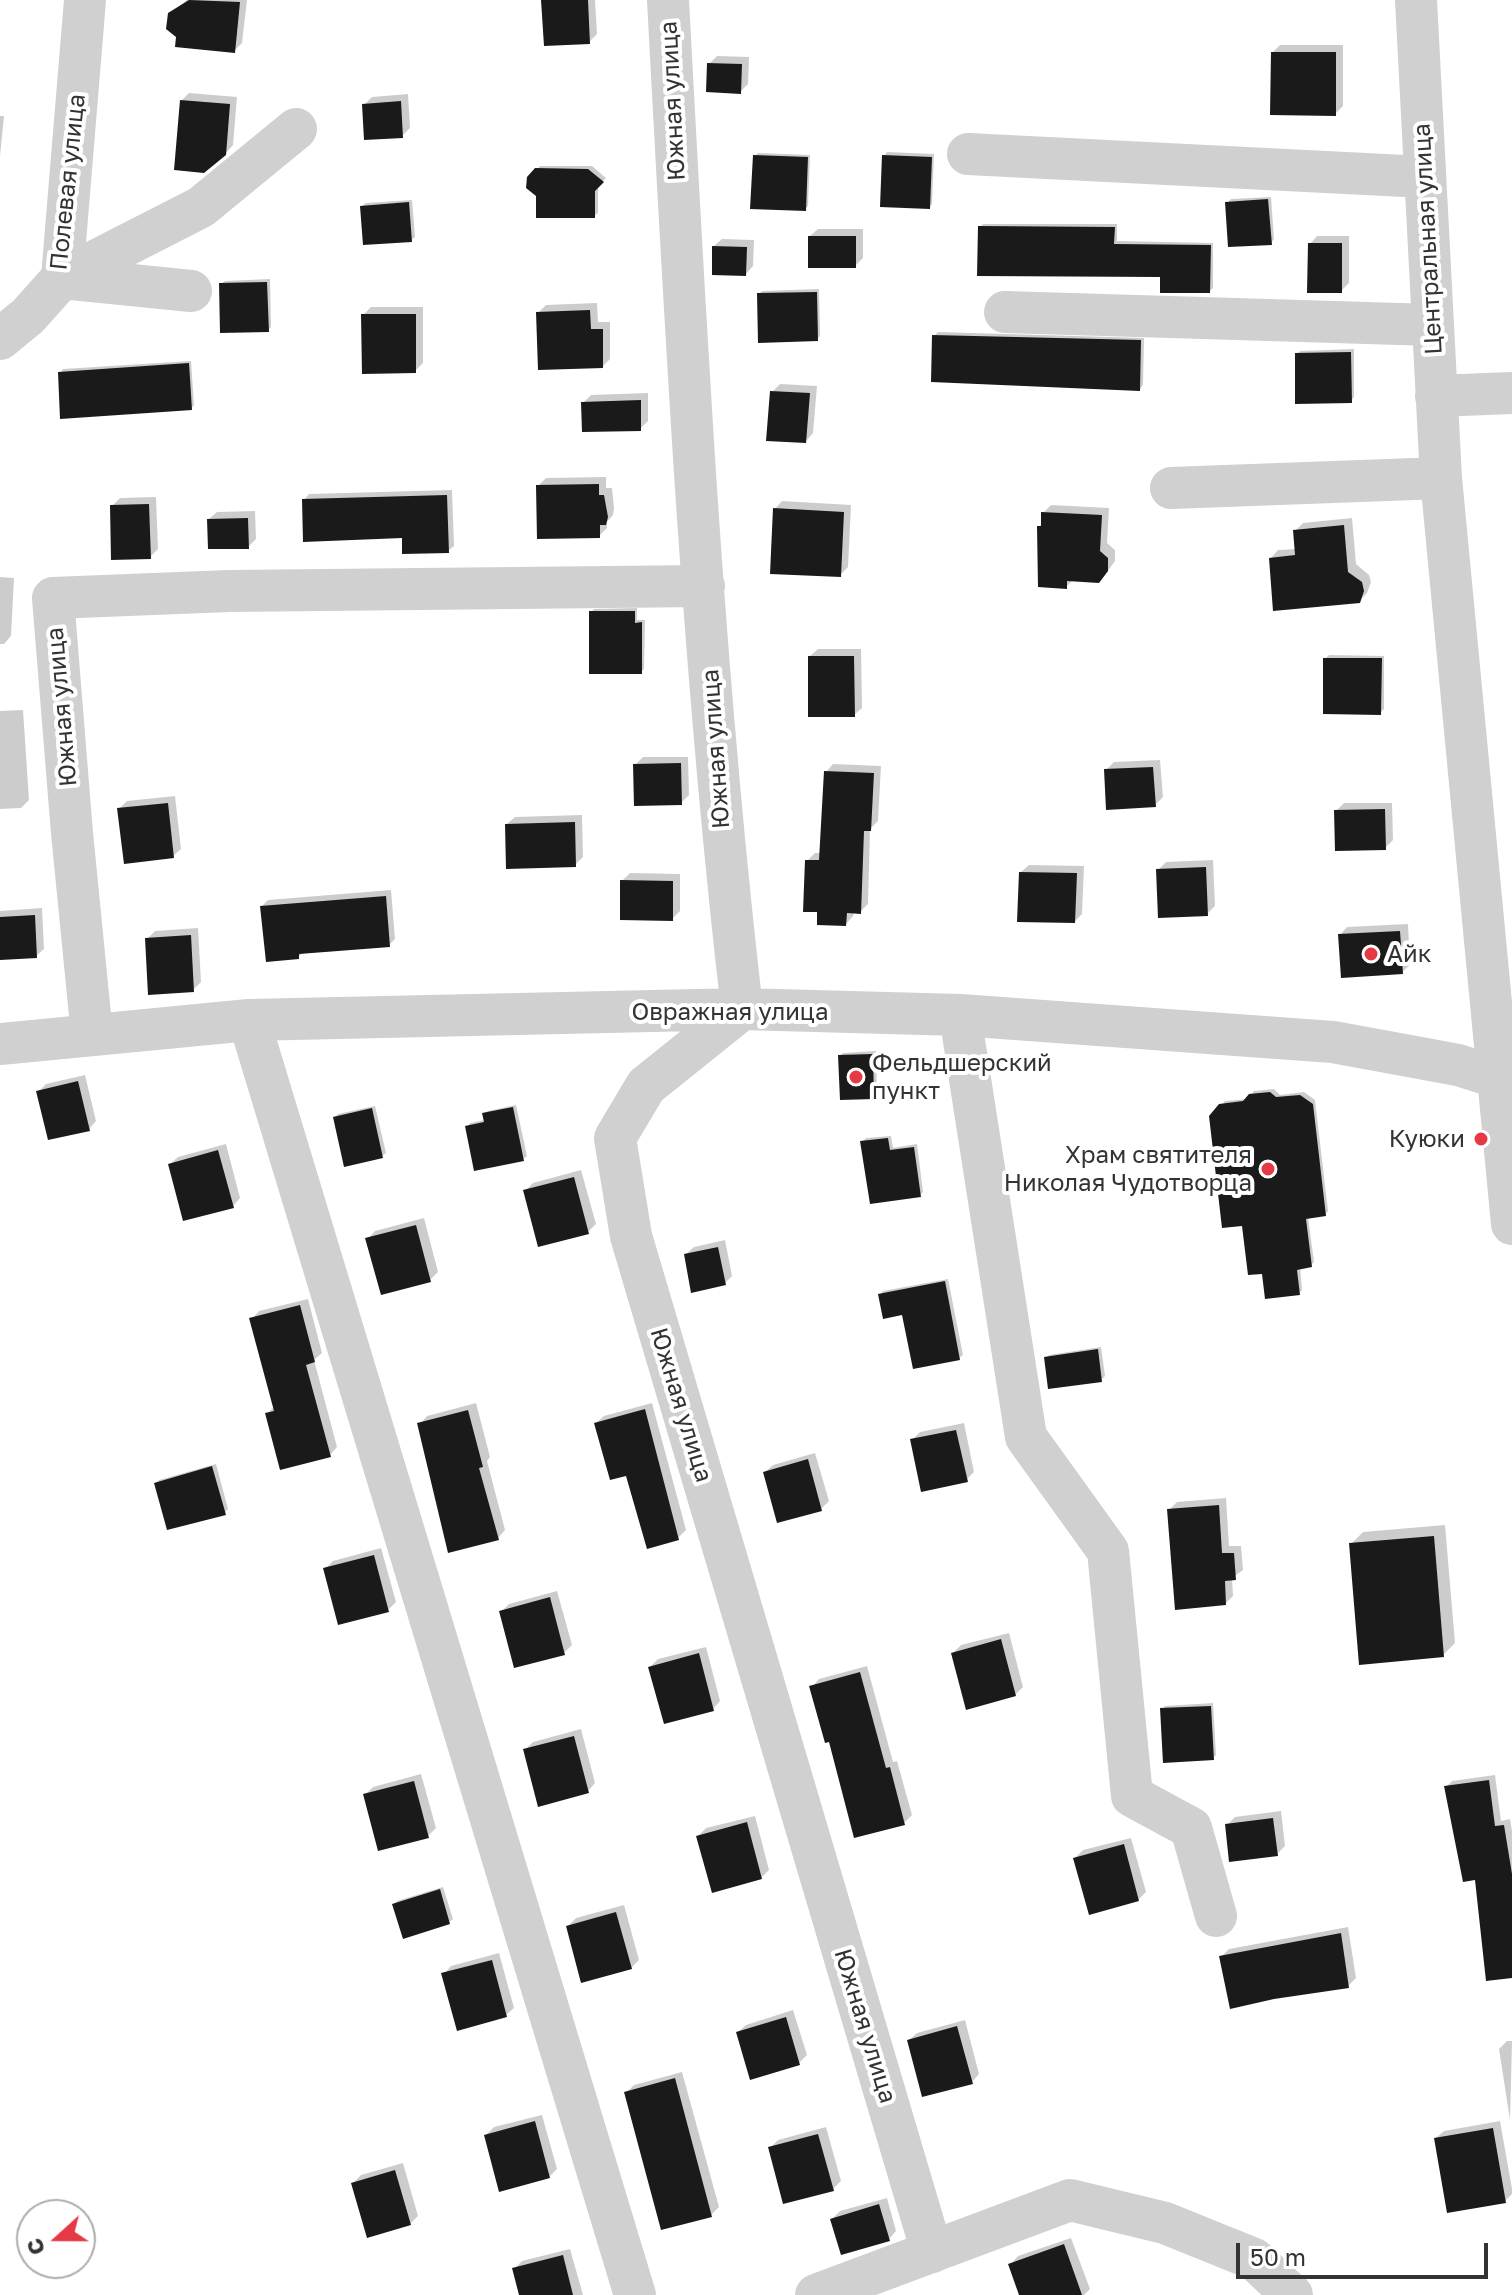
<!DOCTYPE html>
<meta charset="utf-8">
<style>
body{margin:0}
#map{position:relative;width:1512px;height:2295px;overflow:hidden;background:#fff;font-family:"Golos Text",sans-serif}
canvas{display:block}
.north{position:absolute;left:16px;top:2199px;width:80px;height:80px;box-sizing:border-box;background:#fff;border:2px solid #adadad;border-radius:50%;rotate:249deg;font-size:22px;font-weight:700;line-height:32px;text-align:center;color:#333}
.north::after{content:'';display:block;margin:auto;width:28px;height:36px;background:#e63946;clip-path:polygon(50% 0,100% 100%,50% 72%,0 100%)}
.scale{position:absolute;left:1236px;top:2243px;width:252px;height:36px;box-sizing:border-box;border:4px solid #333;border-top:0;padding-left:10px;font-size:24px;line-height:28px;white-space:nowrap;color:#333;-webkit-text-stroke:6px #fff;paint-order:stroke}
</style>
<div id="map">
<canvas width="1512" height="2295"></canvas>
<div class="north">С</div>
<div class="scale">50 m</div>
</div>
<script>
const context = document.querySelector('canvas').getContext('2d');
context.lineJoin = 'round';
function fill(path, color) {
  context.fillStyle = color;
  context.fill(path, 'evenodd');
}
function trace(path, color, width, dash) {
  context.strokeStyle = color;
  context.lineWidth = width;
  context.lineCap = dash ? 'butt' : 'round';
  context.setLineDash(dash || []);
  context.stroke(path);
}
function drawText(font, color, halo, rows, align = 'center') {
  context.font = font + ' "Golos Text",sans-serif';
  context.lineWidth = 8;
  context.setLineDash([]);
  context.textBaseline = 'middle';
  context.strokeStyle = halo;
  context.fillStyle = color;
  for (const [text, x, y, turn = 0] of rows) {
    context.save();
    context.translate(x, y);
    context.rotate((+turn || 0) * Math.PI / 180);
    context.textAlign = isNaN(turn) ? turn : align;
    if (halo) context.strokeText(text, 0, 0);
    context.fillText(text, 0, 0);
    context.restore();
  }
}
fill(new Path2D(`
 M187 0H247L242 43 234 51 178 36 170 14Z
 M543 0H595L597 34 589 42Z
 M1280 45H1343V106L1335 114 1273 52Z
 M717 56 749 57 748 84 740 92 709 64Z
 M189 93 237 97 233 145 225 154 181 101Z
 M408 94 410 128 402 136 364 105 372 97Z
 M0 116H4L0 156Z
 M887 152 934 154 932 204 929 207 884 156Z
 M758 153 810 155 808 206 805 209 755 156Z
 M540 166H592L606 178 598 186V213L594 216 529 178Z
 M1271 197 1274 239 1271 243 1227 203 1231 199Z
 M412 200 415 237 411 240 362 206 366 203Z
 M983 224H1117V241L1213 243V288L1210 291 1162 275 980 227Z
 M818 229H863V258L855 266 810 236Z
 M1317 236H1349V283L1341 291 1310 244Z
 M722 239 754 240 753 266 746 274 714 246Z
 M270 279 271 327 268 330 221 284 225 281Z
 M819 289 820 336 817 339 759 294 762 291Z
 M597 303 598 322H610V359L603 366 538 313 546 305Z
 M371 307H423V363L415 371 363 315Z
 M938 332 1144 338 1143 385 1140 389 934 336Z
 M1354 349V397L1351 401 1297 354 1300 351Z
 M191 361 194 405 191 409 60 373 63 369Z
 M780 384 817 386 813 433 806 441 772 392Z
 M648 393V421L640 429 583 403 591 395Z
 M606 477V488H612L614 508 613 515 607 522V528L599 536 538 486 546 478Z
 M452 490 454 546 448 551 304 500 309 494Z
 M156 497 158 549 150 557 112 506 120 498Z
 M782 501 851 505 848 567 840 575 775 509Z
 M1051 505 1109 508 1107 543 1115 550V561L1107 572 1074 579 1066 587 1039 527 1043 522V513Z
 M255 511 256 539 248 547 209 519 217 512Z
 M1352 518 1356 564 1369 575 1371 582 1367 593 1359 601 1271 558 1278 550 1297 549 1295 531 1303 523Z
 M0 577 14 578 11 636 4 644H0Z
 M637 608V620H645L644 669 641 672 591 612 594 609Z
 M818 649H861L862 708 854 715 810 656Z
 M1329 655 1384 656V709L1380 713 1325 659Z
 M23 710 29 800 21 808 0 809V711Z
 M643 757H688L689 795 681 803 635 765Z
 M1160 760 1163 797 1155 805 1106 770 1114 762Z
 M833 764 881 766 878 821 870 829 868 904 860 912 854 911 853 916 846 924 807 861 815 853H821L826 772Z
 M175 796 181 849 173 856 119 809 127 801Z
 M1344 803H1392L1393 840 1385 848 1336 811Z
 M582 815 583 857 575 865 507 824 515 817Z
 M1213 860 1215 906 1207 914 1158 870 1166 862Z
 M1029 865 1084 866 1082 914 1075 921 1021 872Z
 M630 873 680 874V911L672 919 622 881Z
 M391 890 395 939 389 945 304 952 298 957 262 906 268 900Z
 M42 908 44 949 36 956 0 958V911Z
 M1408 924 1410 965 1402 972 1340 935 1347 927Z
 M198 928 201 982 193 990 147 939 155 931Z
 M876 1051 877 1094 874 1097 840 1056 843 1053Z
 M85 1075 96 1121 89 1129 39 1091 46 1084Z
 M1274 1089 1280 1095 1304 1092 1315 1100 1328 1211 1325 1215 1308 1217 1314 1262 1311 1265 1300 1267 1302 1290 1299 1293 1264 1271 1244 1224 1211 1117 1225 1101 1248 1099 1254 1091Z
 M516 1105 527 1156 523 1159 467 1127 470 1123 485 1120 484 1114 488 1111Z
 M375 1106 386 1153 382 1156 335 1117 338 1114Z
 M891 1136 893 1148 917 1144 923 1192 920 1195 863 1141 866 1138Z
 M226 1144 240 1198 233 1206 170 1164 178 1157Z
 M581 1170 596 1224 588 1232 525 1191 533 1183Z
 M424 1218 438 1272 430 1280 368 1239 375 1231Z
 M725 1240 732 1276 725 1283 686 1254 694 1247Z
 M948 1279 963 1355 959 1358 880 1295 883 1291Z
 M308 1299 322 1353 314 1360 337 1447 330 1455 267 1414 275 1406 252 1319 259 1311Z
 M1101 1347 1105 1376 1101 1380 1046 1358 1049 1355Z
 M476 1403 490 1457 487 1461 505 1530 498 1538 420 1424 427 1416Z
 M652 1403 686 1530 678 1538 628 1473 596 1423 604 1416Z
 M964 1423 974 1472 966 1480 912 1440 920 1432Z
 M815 1453 829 1501 821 1509 765 1472 773 1465Z
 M216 1464 228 1509 224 1513 156 1483 159 1480Z
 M1226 1498 1229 1546H1241L1243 1570 1232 1578 1233 1596 1225 1604 1169 1510 1177 1502Z
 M1445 1525 1455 1643 1443 1655 1351 1544 1363 1532Z
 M381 1548 396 1602 388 1610 325 1569 333 1561Z
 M557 1591 572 1645 564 1653 501 1612 509 1604Z
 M1009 1633 1023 1687 1015 1695 953 1653 961 1645Z
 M706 1647 720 1701 713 1709 650 1667 658 1659Z
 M867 1666 893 1762 897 1761 912 1815 904 1823 831 1740 812 1687 819 1679Z
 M1213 1703 1216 1755 1213 1758 1162 1709 1165 1706Z
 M581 1729 595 1783 588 1791 525 1750 533 1742Z
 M421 1774 436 1828 428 1836 365 1795 373 1787Z
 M1495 1775 1501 1821 1510 1819 1512 1831V1976L1446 1787 1452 1781Z
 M1281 1811 1285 1846 1277 1854 1227 1825 1235 1817Z
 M755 1816 769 1870 761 1878 698 1836 706 1828Z
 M1131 1838 1146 1892 1138 1900 1075 1858 1083 1850Z
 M443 1887 453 1919 449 1922 394 1905 397 1901Z
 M624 1905 639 1960 631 1968 568 1926 576 1918Z
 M1348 1927 1356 1978 1348 1986 1221 1957 1229 1949Z
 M499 1953 514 2008 506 2015 444 1974 451 1966Z
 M793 2010 807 2055 799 2063 738 2032 746 2025Z
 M965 2020 979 2074 972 2082 909 2040 917 2033Z
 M1507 2041H1512L1510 2120 1499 2049Z
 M682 2072 719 2207 711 2215 626 2093 634 2085Z
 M542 2115 557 2169 549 2177 486 2135 494 2127Z
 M1500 2121 1512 2189V2194L1505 2201 1436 2138 1444 2131Z
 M826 2127 841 2181 833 2189 770 2148 778 2140Z
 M403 2163 418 2216 410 2224 353 2183 361 2175Z
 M887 2198 896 2231 889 2239 832 2219 840 2211Z
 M1071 2238 1090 2289 1084 2295H1021L1011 2264 1018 2256Z
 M570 2249 583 2295H521L514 2269 522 2261Z`), '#0003');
fill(new Path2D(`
 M189 0 240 2 235 53 175 47 176 37 166 29 168 13Z
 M541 0H588L590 44 544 46Z
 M1271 52H1336V116L1270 115Z
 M707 63 742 64 741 94 706 92Z
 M180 100 230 104 226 155 204 173 174 170Z
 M401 101 403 138 364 140 362 104Z
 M753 155 808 157 806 211 750 209Z
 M882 155 932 157 930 209 880 207Z
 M535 168 588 169 604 182 595 191V218H536V196L526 188 527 177Z
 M1268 199 1272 245 1228 247 1225 202Z
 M409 202 412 242 363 245 360 206Z
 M978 226 1115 227 1114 244 1211 245 1210 293H1160V277L977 276Z
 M808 236H856V268H808Z
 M1308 243H1342V293H1307Z
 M712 246 747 247 746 276 712 275Z
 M267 282 269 332 220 333 219 283Z
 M817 292 818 341 758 343 757 293Z
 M590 310 591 329H603V368L538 370 536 312Z
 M361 314H416V373L362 374Z
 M932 335 1141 340 1140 391 931 382Z
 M1351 352 1352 403 1295 404V353Z
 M189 363 192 410 60 419 58 372Z
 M770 391 810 393 806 443 766 441Z
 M641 400V431L582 432 581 402Z
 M599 484V495H604L608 517 606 525H600V538L537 539 536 485Z
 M447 495 449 553 402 554V538L303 542 302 499Z
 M149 504 151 559 111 560 110 505Z
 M773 508 844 512 841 577 770 574Z
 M1041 512 1102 515 1100 551 1108 558V571L1099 583 1067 581V589L1038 587 1037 526H1041Z
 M248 518 249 549H208L207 519Z
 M1344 525 1348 572 1362 582 1364 591 1360 603 1273 611 1269 558 1295 555 1293 530Z
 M589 611H635V623L642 622V674H589Z
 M808 656H854L855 717H808Z
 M1323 658H1382L1381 715 1323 714Z
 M681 763 682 805 634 806 633 764Z
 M1153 767 1156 807 1106 810 1104 769Z
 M824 771 874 773 871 831H864L861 914 847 913 846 926 817 925V912H803L805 860H819Z
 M168 803 174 858 124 864 117 808Z
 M1385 809 1386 850 1335 851 1334 810Z
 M575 822 576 867 506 869 505 824Z
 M1206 867 1208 916 1158 918 1156 869Z
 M1019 872 1077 873 1075 923 1017 922Z
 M620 880 673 881V921L620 920Z
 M386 896 390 947 299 954V959L266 962 260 906Z
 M35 915 37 958 0 960V917Z
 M1400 931 1403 974 1341 978 1338 934Z
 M191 935 194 992 148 995 145 938Z
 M873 1054 874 1099 840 1100 838 1055Z
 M78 1081 90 1131 48 1140 36 1091Z
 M1270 1092 1276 1097 1300 1095 1313 1104 1326 1216 1306 1219 1312 1267 1297 1270 1300 1295 1265 1299 1262 1274 1248 1275 1242 1226 1222 1228 1209 1116 1219 1104 1243 1101 1249 1094Z
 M513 1107 524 1161 474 1171 465 1126 484 1122 482 1113Z
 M372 1108 383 1158 344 1167 333 1117Z
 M888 1138 890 1150 914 1147 921 1197 870 1204 860 1141Z
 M218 1150 234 1208 183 1221 168 1164Z
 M574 1177 589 1234 538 1247 523 1190Z
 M416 1225 431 1282 381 1295 365 1238Z
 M718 1247 726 1285 691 1293 684 1254Z
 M945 1281 960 1360 913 1369 902 1315 883 1319 878 1294Z
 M300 1305 315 1362 306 1365 331 1457 280 1470 265 1413 274 1411 249 1318Z
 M1098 1349 1102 1382 1048 1389 1044 1357Z
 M645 1409 679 1540 647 1549 626 1476 610 1480 594 1423Z
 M468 1410 483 1467 479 1468 499 1540 448 1553 417 1423Z
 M956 1430 968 1482 921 1492 910 1439Z
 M808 1459 822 1511 777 1523 763 1472Z
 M212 1466 226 1515 167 1530 154 1483Z
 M1219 1505 1222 1553H1234L1236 1580 1225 1581 1226 1605 1175 1610 1167 1509Z
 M1434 1536 1444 1657 1359 1665 1349 1543Z
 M374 1555 389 1612 338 1625 323 1568Z
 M550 1597 565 1655 514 1668 499 1611Z
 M1001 1639 1016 1696 966 1710 951 1653Z
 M699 1653 714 1711 664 1724 648 1667Z
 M860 1672 886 1768 890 1767 905 1825 854 1838 829 1742 825 1743 809 1686Z
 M1211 1706 1214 1760 1163 1763 1160 1708Z
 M574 1736 589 1793 538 1807 523 1749Z
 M1489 1780 1495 1826 1504 1825 1512 1874V1978L1486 1981 1475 1880 1463 1882 1444 1786Z
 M414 1781 429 1838 378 1851 363 1794Z
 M1273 1818 1278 1856 1229 1862 1225 1824Z
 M747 1822 762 1879 712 1893 696 1836Z
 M1124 1844 1139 1901 1089 1915 1073 1858Z
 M440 1889 450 1924 403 1939 392 1904Z
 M616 1912 632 1969 581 1983 566 1926Z
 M1341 1933 1349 1988 1274 1999 1230 2009 1219 1956Z
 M492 1960 507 2017 457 2031 441 1973Z
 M786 2017 800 2065 750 2080 736 2032Z
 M957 2026 973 2084 922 2097 907 2040Z
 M675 2078 712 2217 661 2230 624 2092Z
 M535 2121 550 2178 499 2192 484 2135Z
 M1493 2128 1506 2203 1447 2213 1434 2138Z
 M818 2134 834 2191 783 2204 768 2147Z
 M395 2170 411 2225 367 2238 351 2183Z
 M879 2204 890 2241 841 2255 830 2219Z
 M1064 2244 1082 2295H1019L1008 2264Z
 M563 2255 573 2295H519L512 2268Z`), '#1a1a1a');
trace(new Path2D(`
 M668 0C686 337 703 674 742 1009L646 1086 615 1138 631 1236 932 2252
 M1416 0 1441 478 1512 1224
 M968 154 1425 177
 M62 278 201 207 296 129
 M62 278 191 291
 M1005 312 1433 325
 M0 339 28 316 62 278 85 0
 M1436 396 1512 393
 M1171 488 1441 478
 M960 1015 1026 1437 1108 1551 1132 1796 1191 1828 1216 1916
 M249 1020 635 2295
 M92 1035 72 833 53 598 229 591 704 586
 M0 1044 249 1020 742 1009 960 1015 1333 1042 1458 1065 1512 1082
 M816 2295 1070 2200 1165 2223 1254 2259 1292 2295`), '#d0d0d0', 42);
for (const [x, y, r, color] of [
 [1371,954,8,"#e63946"],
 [856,1077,8,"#e63946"],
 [1481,1139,8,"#e63946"],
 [1268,1169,8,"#e63946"]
]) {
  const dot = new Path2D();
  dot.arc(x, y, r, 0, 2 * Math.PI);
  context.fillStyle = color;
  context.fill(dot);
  trace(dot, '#fff', 3);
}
drawText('24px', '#333', '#fff', [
 ["Южная улица",673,101,-93],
 ["Полевая улица",68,182,-84],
 ["Центральная улица",1428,239,-93],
 ["Южная улица",62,707,-95],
 ["Южная улица",716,749,-94],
 ["Овражная улица",730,1012],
 ["Южная улица",681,1405,73],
 ["Южная улица",865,2026,73]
]);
drawText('24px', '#333', '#fff', [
 ["Айк",1387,954],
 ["Фельдшерский",872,1063],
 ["пункт",872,1091],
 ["Куюки",1465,1139,"right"],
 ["Храм святителя",1252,1155,"right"],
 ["Николая Чудотворца",1252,1183,"right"]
], 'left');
</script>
